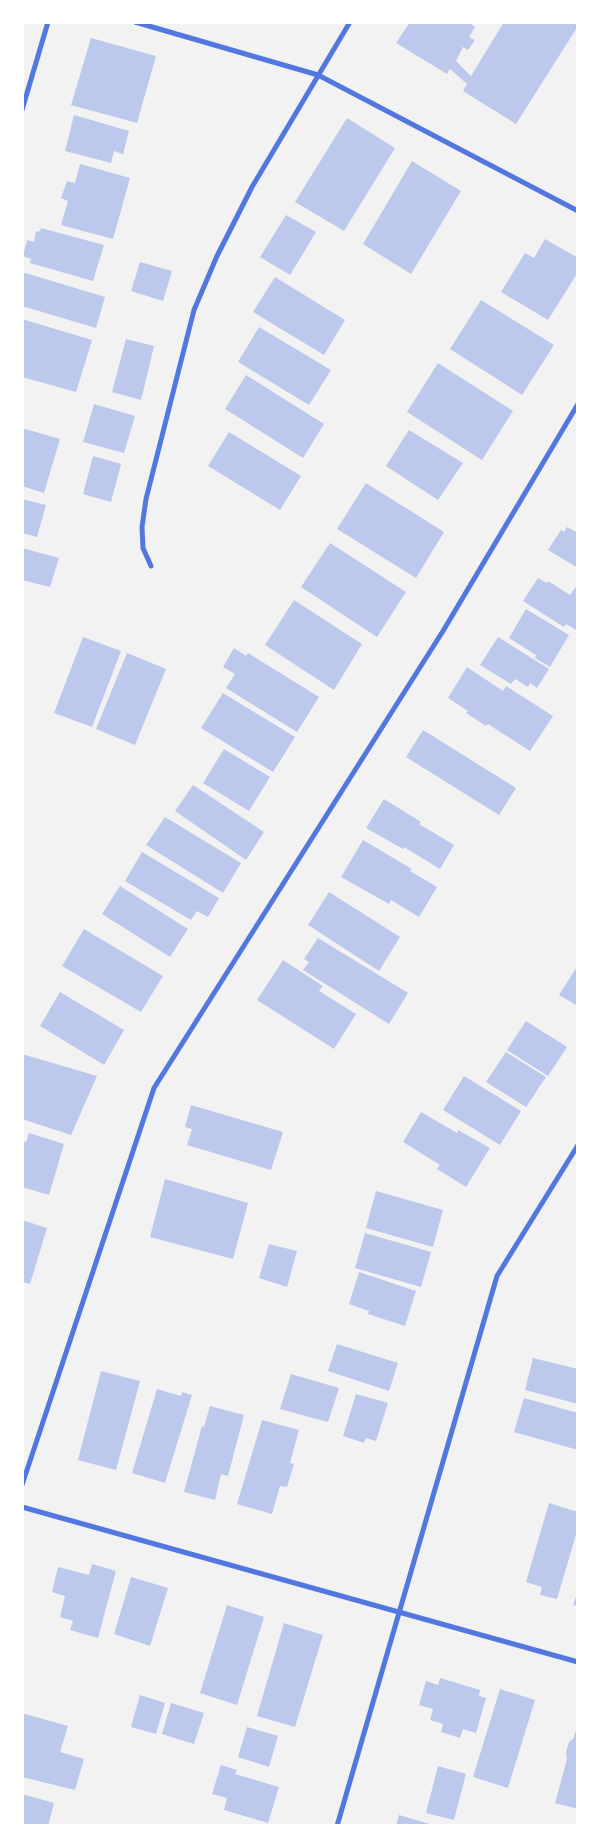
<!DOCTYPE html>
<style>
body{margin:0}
#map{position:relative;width:600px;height:1848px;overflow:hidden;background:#f2f2f2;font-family:"Golos Text",sans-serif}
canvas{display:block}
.frame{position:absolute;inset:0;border:24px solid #fff;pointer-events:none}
</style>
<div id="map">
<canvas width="600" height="1848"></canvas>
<div class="frame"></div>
</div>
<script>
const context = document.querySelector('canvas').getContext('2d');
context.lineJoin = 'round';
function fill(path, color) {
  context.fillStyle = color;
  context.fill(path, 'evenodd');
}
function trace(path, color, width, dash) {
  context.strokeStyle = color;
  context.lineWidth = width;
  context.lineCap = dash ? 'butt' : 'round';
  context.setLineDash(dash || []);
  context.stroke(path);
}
fill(new Path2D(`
 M410 22 416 24 468 22 475 27 469 37 475 40 468 50 463 47 456 61 471 76 504 22H578V26L516 124 463 91 467 84 450 69 447 74 396 43Z
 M91 38 156 56 137 123 71 105Z
 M74 115 129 131 123 154 114 151 111 163 65 151Z
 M347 118 395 148 344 231 295 202Z
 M412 161 461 191 411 274 363 244Z
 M80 164 130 178 113 239 61 225 68 201 61 198 67 181 75 183Z
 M286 215 316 232 290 275 260 257Z
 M41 228 104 245 93 281 30 263 31 259 23 256 27 240 34 242 36 232 40 231Z
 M545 239 578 258V272L548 320 501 292 525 253 534 258Z
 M140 262 172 271 163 301 131 291Z
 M22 272 105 297 96 328 22 306Z
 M275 277 345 320 324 355 253 312Z
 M481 300 554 345 522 395 450 349Z
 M22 319 92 340 76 392 22 377Z
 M259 327 331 370 309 405 238 362Z
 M126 339 154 346 141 400 112 392Z
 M438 363 513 411 482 460 407 412Z
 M246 375 324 424 303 458 225 409Z
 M94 404 135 416 124 453 83 442Z
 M22 428 60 439 44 493 22 486Z
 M409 430 463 463 438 500 386 466Z
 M229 432 301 476 280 510 208 466Z
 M93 456 121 464 111 502 83 494Z
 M366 483 444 532 416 578 337 529Z
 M22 499 46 505 37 537 22 533Z
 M567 527 578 533V568L548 550 561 530 564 532Z
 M330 543 406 592 377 637 301 587Z
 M22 548 59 558 50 587 22 580Z
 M538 578 547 583 548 581 570 595 578 584V631L566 624 564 627 523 601Z
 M294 600 362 644 334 690 265 645Z
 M526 609 569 635 550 667 535 658 536 655 509 638Z
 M83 637 121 651 92 727 54 713Z
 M498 637 549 669 537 688 530 683 528 687 515 679 511 684 480 665Z
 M234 648 246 656 248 653 319 697 297 732 226 688 235 674 223 667Z
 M127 653 166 669 135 745 96 729Z
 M467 667 503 691 506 686 553 716 530 751 488 724 486 726 466 713 468 711 448 698Z
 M223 693 295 737 273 772 201 728Z
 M423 730 516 788 499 815 406 757Z
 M224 749 270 777 249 811 203 783Z
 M193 785 264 832 246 860 175 811Z
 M384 799 421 822 419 824 454 845 440 869 404 847 403 849 366 828Z
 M165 817 241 863 223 893 146 845Z
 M363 840 412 869 410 871 437 887 419 917 391 900 389 904 341 877Z
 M142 852 219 898 208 917 197 911 191 920 125 881Z
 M120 886 188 929 170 957 102 914Z
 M329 892 400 937 379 971 308 925Z
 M84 929 163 976 141 1012 62 966Z
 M318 938 408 993 389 1024 303 970 309 962 304 959Z
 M283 960 323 986 319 991 356 1014 334 1049 257 1000Z
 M578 965V1006L559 995Z
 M60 992 124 1030 104 1065 40 1026Z
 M526 1021 567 1047 548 1076 507 1050Z
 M506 1052 546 1077 526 1107 486 1082Z
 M22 1054 97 1076 71 1135 22 1119Z
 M464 1076 521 1111 500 1145 443 1110Z
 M191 1105 283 1132 271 1170 187 1145 192 1129 185 1127Z
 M421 1112 457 1133 458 1130 490 1148 466 1187 437 1169 440 1165 403 1142Z
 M29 1133 64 1144 49 1195 22 1187V1141L26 1142Z
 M165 1179 248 1203 233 1259 150 1237Z
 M376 1191 443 1210 433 1247 366 1228Z
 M22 1220 47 1228 30 1284 22 1282Z
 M365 1233 431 1252 421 1287 355 1268Z
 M269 1244 297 1251 287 1287 259 1278Z
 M359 1272 416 1291 405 1326 368 1314 369 1311 349 1304Z
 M337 1344 398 1363 389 1391 328 1371Z
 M533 1358 578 1369V1404L525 1390Z
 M101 1371 140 1381 116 1470 78 1460Z
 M291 1374 339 1388 328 1422 280 1409Z
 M157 1389 181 1396 182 1392 192 1395 165 1483 132 1473Z
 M356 1394 388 1403 376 1441 366 1438 364 1443 343 1436Z
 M524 1398 578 1413V1450L514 1432Z
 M210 1406 244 1415 228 1476 221 1474 215 1500 184 1492 202 1426 204 1427Z
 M262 1420 299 1430 290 1463 294 1464 287 1487 280 1486 272 1514 237 1504Z
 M549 1503 578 1512V1528L557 1599 540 1595 542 1587 526 1582Z
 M92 1564 116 1571 98 1638 70 1630 73 1621 60 1617 65 1596 52 1592 58 1567 89 1575Z
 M131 1577 168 1588 150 1646 114 1634Z
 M578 1591V1606L573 1605Z
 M227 1605 264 1617 237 1705 200 1693Z
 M284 1623 323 1635 295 1727 257 1716Z
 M440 1678 480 1690 479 1696 486 1698 476 1733 463 1729 460 1738 441 1732 443 1724 430 1720 433 1709 419 1705 426 1681 438 1685Z
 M500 1689 535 1700 508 1788 473 1777Z
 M140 1695 165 1703 156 1734 131 1727Z
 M171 1703 204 1713 194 1744 162 1734Z
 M22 1713 68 1726 60 1752 84 1759 75 1790 22 1777Z
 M578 1725V1809L555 1803 567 1759 566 1752 569 1742 573 1739Z
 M247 1727 278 1736 269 1767 238 1757Z
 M221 1765 237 1770 235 1774 279 1787 268 1823 224 1810 227 1798 212 1794Z
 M438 1766 466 1774 454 1820 426 1813Z
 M22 1794 54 1803 48 1826H22Z
 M399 1815 433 1825V1826H396Z`), '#bdc9ec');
trace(new Path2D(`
 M135 22 318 75 578 211
 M22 110 48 22
 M151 566 143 548 142 527 146 499 194 310 217 256 252 187 350 22
 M22 1485 154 1088 443 631 578 404
 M22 1507 578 1662
 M337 1826 497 1276 578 1145`), '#5277de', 5);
</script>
